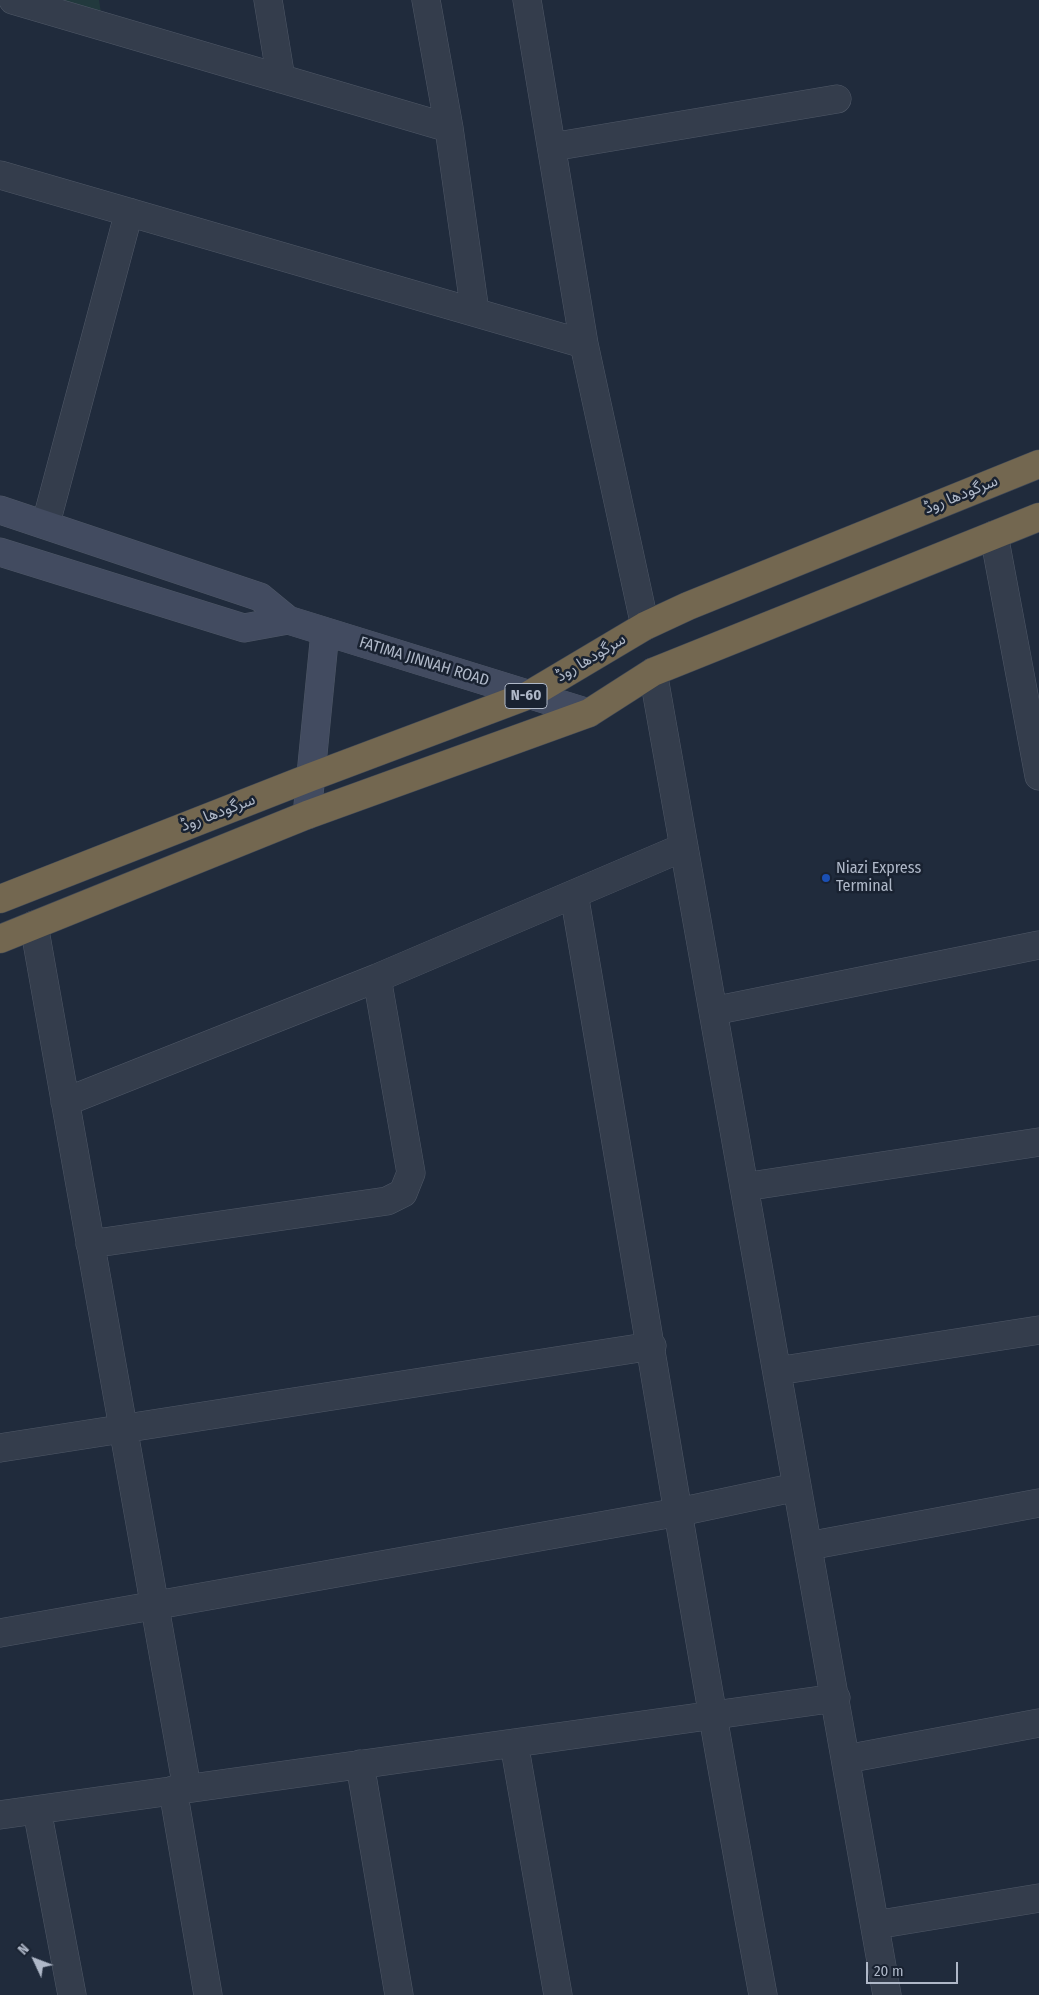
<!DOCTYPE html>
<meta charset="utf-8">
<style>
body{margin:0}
#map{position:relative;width:1039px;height:1995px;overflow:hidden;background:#202b3c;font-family:"Fira Sans Condensed",sans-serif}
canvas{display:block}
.north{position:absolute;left:10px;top:1935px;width:50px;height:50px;-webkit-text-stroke:4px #192231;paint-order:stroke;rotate:313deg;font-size:14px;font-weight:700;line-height:20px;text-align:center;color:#afb8c8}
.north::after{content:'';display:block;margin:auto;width:18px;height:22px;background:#afb8c8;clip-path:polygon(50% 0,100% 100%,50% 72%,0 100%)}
.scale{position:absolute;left:866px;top:1962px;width:92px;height:22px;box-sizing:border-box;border:2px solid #afb8c8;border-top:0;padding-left:6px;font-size:15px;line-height:18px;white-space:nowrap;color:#afb8c8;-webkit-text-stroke:4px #192231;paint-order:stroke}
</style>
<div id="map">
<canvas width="1039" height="1995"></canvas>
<div class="north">N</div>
<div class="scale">20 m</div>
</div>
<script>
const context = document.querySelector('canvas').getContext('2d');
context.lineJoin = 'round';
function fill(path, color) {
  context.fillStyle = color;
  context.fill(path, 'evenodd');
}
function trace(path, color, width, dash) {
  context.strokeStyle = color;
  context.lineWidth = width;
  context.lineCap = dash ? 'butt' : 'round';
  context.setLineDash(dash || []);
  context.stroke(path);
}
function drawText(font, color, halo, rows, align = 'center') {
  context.font = font + ' "Fira Sans Condensed","Noto Sans Arabic",sans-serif';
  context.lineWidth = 5;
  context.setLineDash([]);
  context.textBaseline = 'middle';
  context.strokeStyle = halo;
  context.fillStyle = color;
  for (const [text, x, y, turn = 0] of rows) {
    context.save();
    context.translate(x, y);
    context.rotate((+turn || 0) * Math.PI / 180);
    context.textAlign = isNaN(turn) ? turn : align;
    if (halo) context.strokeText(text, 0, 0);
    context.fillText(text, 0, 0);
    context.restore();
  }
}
fill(new Path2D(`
 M36 0H99L102 19Z`), '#22393d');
const street = new Path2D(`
 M13 0 449 128 475 312
 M268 0 281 79
 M426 0 449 128
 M527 0 584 344
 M552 147 837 99
 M0 175 584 344 645 626
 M46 523 129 212
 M994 535 1039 776
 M653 672 887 1995
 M574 894C637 1261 695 1629 763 1995
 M34 925 187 1788
 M713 1011 1039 945
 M65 1102 377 978 684 847
 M744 1187 1039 1142
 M90 1244 387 1201 403 1193 411 1173 377 978
 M777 1371 1039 1330
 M0 1448 652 1346
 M808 1546 1039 1503
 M0 1633 679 1512 797 1487
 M514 1743 558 1995
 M846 1759 1039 1723
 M360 1764 399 1995
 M173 1790 208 1995
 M37 1810 72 1995
 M0 1815 836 1698
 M875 1925 1039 1898`);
const secondary = new Path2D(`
 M0 510 260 597 288 620
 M0 552 244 628 288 620 589 713
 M307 815 325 632`);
const highway = new Path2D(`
 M0 899 311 777 529 695 645 626 688 606 1039 464
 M0 939 307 815 589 713 653 672 1039 517`);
trace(street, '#4f5867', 29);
trace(secondary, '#4f5867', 29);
trace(highway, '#3f4857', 29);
trace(street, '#343d4c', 28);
trace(secondary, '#424b60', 28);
trace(highway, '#736750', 28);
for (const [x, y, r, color] of [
 [826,878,5,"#1a4fb4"]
]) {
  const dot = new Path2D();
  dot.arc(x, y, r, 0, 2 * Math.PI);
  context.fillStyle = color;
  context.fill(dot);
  trace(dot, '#192231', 2);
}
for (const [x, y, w] of [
 [526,696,42]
]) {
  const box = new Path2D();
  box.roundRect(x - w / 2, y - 12.5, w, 25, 4);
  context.fillStyle = '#192231';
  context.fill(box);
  trace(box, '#afb8c8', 1);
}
drawText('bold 15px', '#afb8c8', null, [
 ["N-60",526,696]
]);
drawText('16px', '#afb8c8', '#192231', [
 ["سرگودھا روڈ",961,495,-22],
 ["سرگودھا روڈ",591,658,-31],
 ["FATIMA JINNAH ROAD",424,662,17],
 ["سرگودھا روڈ",218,813,-21]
]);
drawText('16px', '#afb8c8', '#192231', [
 ["Niazi Express",836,869],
 ["Terminal",836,887]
], 'left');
</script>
